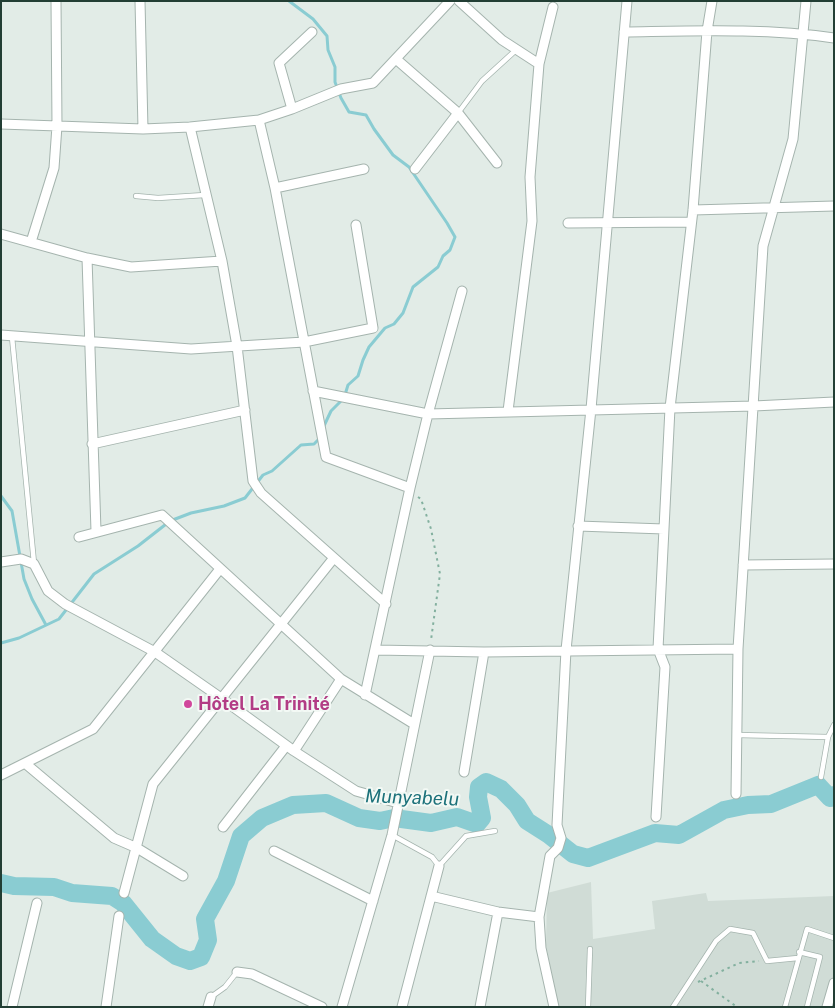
<!DOCTYPE html>
<meta charset="utf-8">
<style>
body{margin:0}
#map{position:relative;width:835px;height:1008px;overflow:hidden;background:#e2ece7;font-family:"Public Sans",sans-serif}
canvas{display:block}
.frame{position:absolute;inset:0;border:2px solid #223e34;pointer-events:none}
</style>
<div id="map">
<canvas width="835" height="1008"></canvas>
<div class="frame"></div>
</div>
<script>
const context = document.querySelector('canvas').getContext('2d');
context.lineJoin = 'round';
function fill(path, color) {
  context.fillStyle = color;
  context.fill(path, 'evenodd');
}
function trace(path, color, width, dash) {
  context.strokeStyle = color;
  context.lineWidth = width;
  context.lineCap = dash ? 'butt' : 'round';
  context.setLineDash(dash || []);
  context.stroke(path);
}
function drawText(font, color, halo, rows, align = 'center') {
  context.font = font + ' "Public Sans",sans-serif';
  context.lineWidth = 4;
  context.setLineDash([]);
  context.textBaseline = 'middle';
  context.strokeStyle = halo;
  context.fillStyle = color;
  for (const [text, x, y, turn = 0] of rows) {
    context.save();
    context.translate(x, y);
    context.rotate((+turn || 0) * Math.PI / 180);
    context.textAlign = isNaN(turn) ? turn : align;
    if (halo) context.strokeText(text, 0, 0);
    context.fillText(text, 0, 0);
    context.restore();
  }
}
fill(new Path2D(`
 M591 882 593 939 655 929 652 901 706 893 708 901 834 896V982L826 1007H558L546 945 547 893Z`), '#d0dcd6');
trace(new Path2D(`
 M289 1 313 19 327 36 328 50 335 67V82L341 98 349 112 366 115 374 129 393 155 409 167 447 223 455 237 450 250 443 256 438 267 413 287 403 313 394 324 385 328 369 347 363 360 358 376 348 385 344 398 331 411 323 428
 M1 496 12 511 24 579 32 599 46 625
 M1 643 19 638 59 619 94 574 138 546 170 521 191 513 224 506 245 498 263 475 272 471 301 445 314 444 320 438`), '#8accd2', 3);
trace(new Path2D(`
 M1 883 14 886 54 887 72 893 112 896 123 903 152 939 176 956 190 961 201 957 208 940 205 919 226 881 241 836 262 818 293 805 326 803 359 818 380 821 394 818 431 823 457 817 477 824 482 818 478 797 479 787 486 782 501 789 517 805 527 821 549 835 573 854 588 858 655 833 679 835 724 810 748 805 771 804 818 785 830 798 834 795`), '#8accd2', 18);
const lane = new Path2D(`
 M458 113 482 81 516 50
 M136 196 158 198 205 195
 M12 337 34 563
 M737 735 828 737 834 725
 M821 777 828 737
 M392 835 432 857 439 866 466 836 495 831
 M799 952 820 957 807 1007
 M211 997 225 987 237 972
 M588 1007 590 949
 M673 1007 716 941 730 929 753 933 767 961 798 958
 M785 1007 807 929 834 938`);
const street = new Path2D(`
 M140 1 143 129
 M459 1 502 40 539 64
 M624 32C693 31 765 28 834 38
 M396 59 458 113 497 163
 M292 109 279 63 312 32
 M259 120 275 188 326 457 410 488
 M1 124 143 129 190 127 259 120 292 109 341 89 373 83 450 1
 M190 127 222 261 237 346 253 481 261 493 386 604
 M415 169 458 113
 M275 188 364 169
 M693 210 834 206
 M568 223 691 222
 M1 234 87 258 131 267 222 261
 M31 242 54 168 57 126 56 1
 M87 258 96 531
 M1 335 191 349 304 342 373 328 356 225
 M313 391 428 414 754 406 834 402
 M508 411 532 221 530 177 539 64 553 7
 M92 444 245 410
 M578 526 664 529
 M79 537 162 515 341 679 414 724
 M1 562 21 559 34 564 48 591 65 604 155 652 221 698 294 751 356 791 398 803
 M743 565 834 564
 M376 650 484 652 738 649
 M365 695 410 488 428 414 462 291
 M294 751 341 679
 M26 764 114 838 137 848 183 876
 M464 772 484 652
 M1 775 93 729 220 569
 M736 794 738 649 763 246 793 139 806 1
 M656 817 665 667 658 649 670 408 693 210 707 31 712 1
 M223 827 286 746
 M274 851 373 901
 M124 893 153 784 333 559
 M431 896 498 912 539 917
 M237 972 252 974 322 1007
 M12 1007 37 903
 M106 1007 119 916
 M208 1007 211 997
 M342 1007 392 835 430 650
 M402 1007 439 866
 M480 1007 498 912
 M554 1007 541 948 539 917 550 856 558 848 561 838 557 825 566 650 591 409 627 1
 M827 1007 834 983`);
trace(lane, '#a5b4ae', 6);
trace(street, '#a5b4ae', 11);
trace(new Path2D(`
 M418 497 421 499 431 529 440 574 431 640
 M701 981 737 1007
 M698 982 739 963 759 961`), '#83b09f', 2, [2.5, 4]);
trace(lane, '#fff', 4.5);
trace(street, '#fff', 9);
for (const [x, y, r, color] of [
 [188,704,5,"#d1479c"]
]) {
  const dot = new Path2D();
  dot.arc(x, y, r, 0, 2 * Math.PI);
  context.fillStyle = color;
  context.fill(dot);
  trace(dot, '#f3f9f5', 2);
}
drawText('bold 18px', '#b23c85', '#f3f9f5', [
 ["Hôtel La Trinité",198,704]
], 'left');
drawText('italic 19px', '#1c717a', '#f3f9f5', [
 ["Munyabelu",412,798,2]
]);
</script>
